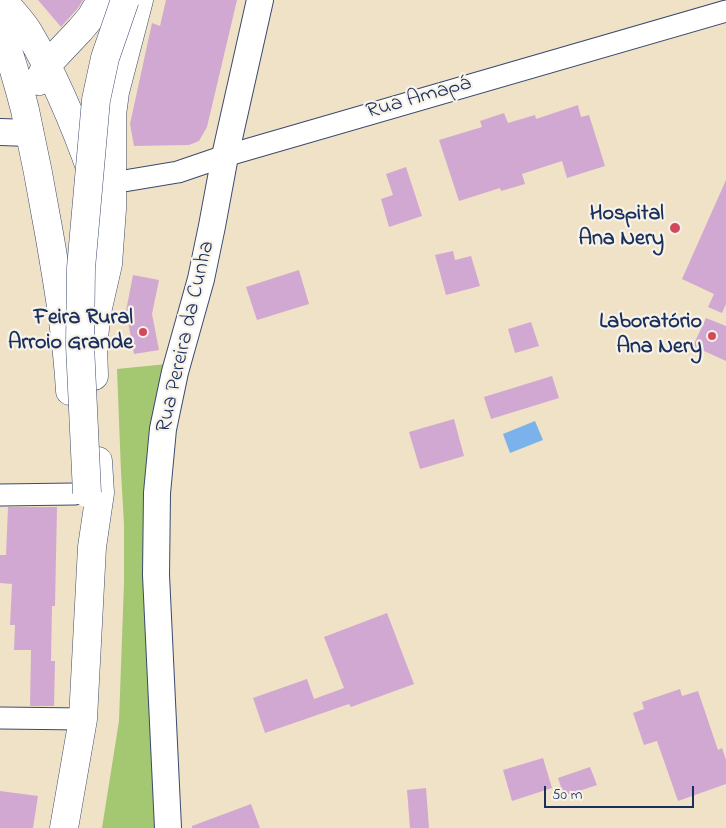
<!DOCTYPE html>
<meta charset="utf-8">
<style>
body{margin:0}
#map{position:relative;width:726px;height:828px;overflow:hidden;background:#f0e2c6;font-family:"Indie Flower",sans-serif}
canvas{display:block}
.scale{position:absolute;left:544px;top:786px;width:150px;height:22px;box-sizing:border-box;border:2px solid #1b2f5e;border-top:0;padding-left:6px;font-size:15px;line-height:18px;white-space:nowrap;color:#1b2f5e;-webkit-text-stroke:4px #f7f3e8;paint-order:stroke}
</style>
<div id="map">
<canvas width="726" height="828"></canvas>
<div class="scale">50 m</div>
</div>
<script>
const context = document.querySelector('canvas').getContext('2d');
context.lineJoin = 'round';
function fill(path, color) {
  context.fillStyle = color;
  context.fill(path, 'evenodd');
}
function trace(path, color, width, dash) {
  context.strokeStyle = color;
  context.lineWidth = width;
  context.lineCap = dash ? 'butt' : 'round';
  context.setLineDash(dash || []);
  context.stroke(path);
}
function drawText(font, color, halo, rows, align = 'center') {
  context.font = font + ' "Indie Flower",sans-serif';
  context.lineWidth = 4.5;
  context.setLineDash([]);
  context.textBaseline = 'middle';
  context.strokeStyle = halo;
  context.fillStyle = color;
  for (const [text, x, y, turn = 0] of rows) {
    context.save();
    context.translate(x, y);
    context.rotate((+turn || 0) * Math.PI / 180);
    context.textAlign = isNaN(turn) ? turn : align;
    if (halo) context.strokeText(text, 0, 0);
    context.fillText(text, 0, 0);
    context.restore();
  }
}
fill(new Path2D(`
 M167 364 156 828H102L119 721 124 583V524L121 472 117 369Z`), '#a4c771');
fill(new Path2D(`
 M535 421 543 440 510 453 503 434Z`), '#7cb2eb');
fill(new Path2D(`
 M38 0H83L78 8 61 27Z
 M166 0H237L207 127 199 141 189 145 134 146 130 124 152 23 160 26Z
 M578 105 581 117 589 115 605 166 567 178 562 161 522 174 525 184 501 191 500 188 459 201 439 140 482 127 480 121 504 113 508 123 535 115 536 119Z
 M406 167 422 216 389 227 381 199 393 195 386 174Z
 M726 180V304L722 313 708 307 714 294 682 279Z
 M453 251 455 260 471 256 480 286 446 295 435 255Z
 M299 270 309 304 257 320 246 287Z
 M133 275 159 280 152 314 159 350 134 354 126 311Z
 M706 318 726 326V361L693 346Z
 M531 322 539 346 515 353 508 329Z
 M552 376 559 398 491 419 484 397Z
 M454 419 464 456 420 469 409 432Z
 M8 507H57L55 606H52L51 661H55L54 706H30L31 650H14L15 625H10L12 584 0 583V555H6Z
 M387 613 414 684 351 707 349 704 265 733 253 698 307 679 314 699 344 688 324 637Z
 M680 689 682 696 698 691 718 750 722 748 726 760V784L678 801 657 741 644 745 633 713 644 709 642 702Z
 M543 758 552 788 512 801 503 770Z
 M590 767 597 785 564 796 558 778Z
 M426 788 429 828H410L407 790Z
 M0 791 38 796 33 828H0Z
 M251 804 260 828H192V826Z`), '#d1a8d2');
const minor = new Path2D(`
 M112 183 178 172 225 156 726 11
 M0 495 75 494
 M0 718 83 719`);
const tertiary = new Path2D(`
 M0 132 30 133
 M168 828 156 575 157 493 163 429 175 372 201 279 212 226 225 156 260 0`);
const secondary = new Path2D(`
 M3 0C11 11 22 21 29 33 55 77 75 125 92 173
 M0 30C11 56 18 83 25 110 34 151 42 192 49 233 58 285 67 338 70 391
 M39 81 46 66 80 30 91 17 101 0
 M94 376 93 345 97 312 108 264 112 209V115L115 92 139 0
 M64 828 83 719 92 547 100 493 98 461`);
trace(minor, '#3b4a6e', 23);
trace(tertiary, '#3b4a6e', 28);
trace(secondary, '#3b4a6e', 29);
trace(minor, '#fff', 21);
trace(tertiary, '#fff', 26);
trace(secondary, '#fff', 28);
const secondaryBridge = new Path2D(`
 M87 493 80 345 81 268 96 100 105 58 125 0`);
trace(secondaryBridge, '#3b4a6e', 29, []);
trace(secondaryBridge, '#fff', 28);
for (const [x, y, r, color] of [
 [675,228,6,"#d1495b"],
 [143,332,5,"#d1495b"],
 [712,336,5,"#d1495b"]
]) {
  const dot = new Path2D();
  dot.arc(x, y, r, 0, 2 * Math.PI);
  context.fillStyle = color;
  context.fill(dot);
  trace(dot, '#f7f3e8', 2);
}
drawText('22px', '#1b2f5e', '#f7f3e8', [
 ["Rua Amapá",419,99,-16],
 ["Rua Pereira da Cunha",187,337,-77]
]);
drawText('bold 22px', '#1b2f5e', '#f7f3e8', [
 ["Hospital",664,215],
 ["Ana Nery",664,240],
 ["Feira Rural",133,319],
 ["Arroio Grande",133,344],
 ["Laboratório",702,323],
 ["Ana Nery",702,348]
], 'right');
</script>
